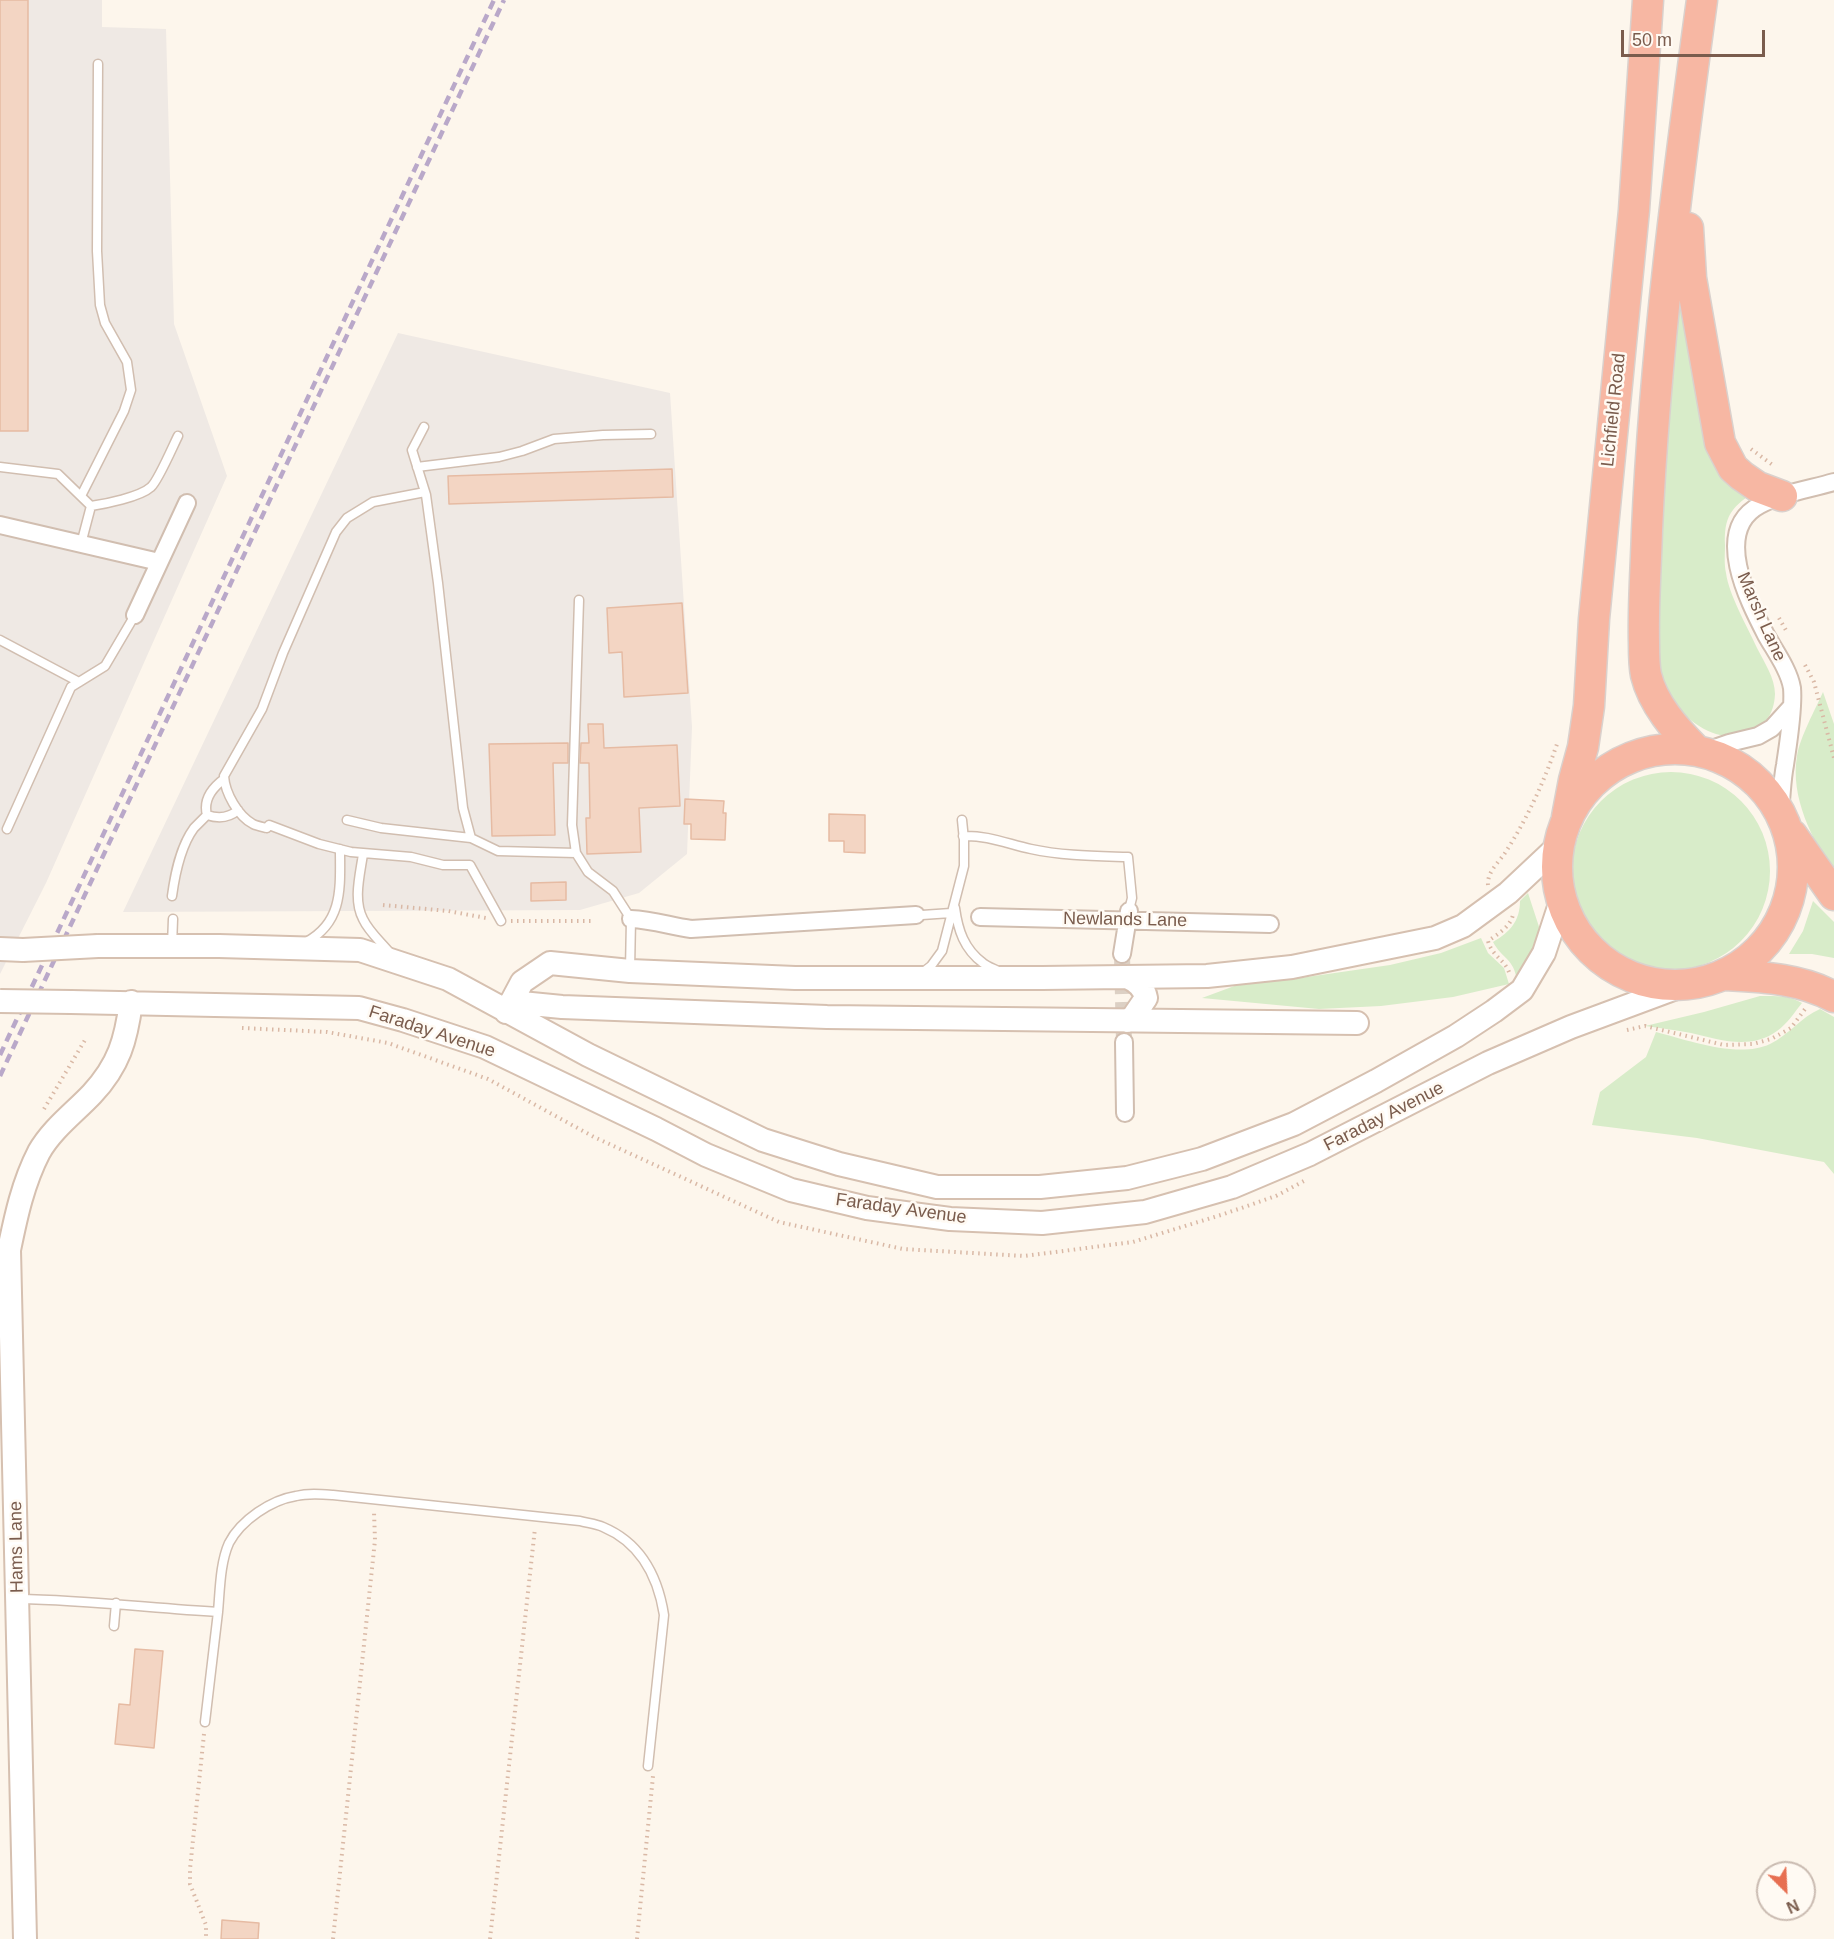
<!DOCTYPE html>
<style>
body{margin:0}
#map{position:relative;width:1834px;height:1939px;overflow:hidden;background:#fdf6ec;font-family:Helvetica,sans-serif}
canvas{display:block}
.north{position:absolute;left:1756px;top:1861px;width:60px;height:60px;box-sizing:border-box;background:#fffaf3;border:2px solid #cabbb1;border-radius:50%;rotate:156deg;font-size:16px;font-weight:700;line-height:24px;text-align:center;color:#7a5c4d}
.north::after{content:'';display:block;margin:auto;width:21px;height:27px;background:#e76f51;clip-path:polygon(50% 0,100% 100%,50% 72%,0 100%)}
.scale{position:absolute;left:1621px;top:30px;width:144px;height:27px;box-sizing:border-box;border:3px solid #7a5c4d;border-top:0;padding-left:8px;font-size:18px;line-height:21px;white-space:nowrap;color:#7a5c4d;-webkit-text-stroke:4px #fffaf3;paint-order:stroke}
</style>
<div id="map">
<canvas width="1834" height="1939"></canvas>
<div class="north">N</div>
<div class="scale">50 m</div>
</div>
<script>
const context = document.querySelector('canvas').getContext('2d');
context.lineJoin = 'round';
function fill(path, color) {
  context.fillStyle = color;
  context.fill(path, 'evenodd');
}
function trace(path, color, width, dash) {
  context.strokeStyle = color;
  context.lineWidth = width;
  context.lineCap = dash ? 'butt' : 'round';
  context.setLineDash(dash || []);
  context.stroke(path);
}
function drawText(font, color, halo, rows, align = 'center') {
  context.font = font + ' Helvetica,sans-serif';
  context.lineWidth = 5;
  context.setLineDash([]);
  context.textBaseline = 'middle';
  context.strokeStyle = halo;
  context.fillStyle = color;
  for (const [text, x, y, turn = 0] of rows) {
    context.save();
    context.translate(x, y);
    context.rotate((+turn || 0) * Math.PI / 180);
    context.textAlign = isNaN(turn) ? turn : align;
    if (halo) context.strokeText(text, 0, 0);
    context.fillText(text, 0, 0);
    context.restore();
  }
}
fill(new Path2D(`
 M0 0H102V27L166 29 174 324 227 476 46 883 0 974Z
 M398 333 670 393 692 727 687 854 639 893 580 910 123 912Z`), '#efe9e4');
fill(new Path2D(`
 M1680 279 1753 493C1730 508 1724 518 1725 545 1725 554 1724 564 1726 573 1729 595 1747 626 1757 648 1764 662 1775 678 1775 694 1774 716 1764 727 1744 733 1740 734 1734 736 1730 736 1708 737 1682 716 1671 699 1652 670 1658 621 1658 587 1659 563 1658 539 1659 515 1663 437 1673 357 1680 279Z
 M1823 692 1834 724V872C1812 840 1790 797 1797 756 1800 737 1815 710 1823 692Z
 M1572 871a99 99 0 1 1 198 0a99 99 0 1 1-198 0Z
 M1528 893 1542 936 1517 981C1514 958 1502 959 1493 942 1510 932 1520 921 1520 901Z
 M1813 901 1834 922V958L1812 954H1789L1803 931Z
 M1481 938 1488 953 1504 968 1509 984 1453 997 1381 1006 1319 1009 1202 998 1237 985 1300 978 1390 965 1441 953Z
 M1760 996C1774 996 1789 995 1802 1003 1794 1013 1787 1024 1777 1031 1751 1050 1720 1040 1691 1033 1676 1030 1660 1028 1645 1026L1704 1012Z
 M1820 1009 1834 1017V1174L1824 1162 1697 1138 1592 1125 1600 1092 1646 1057 1656 1032C1688 1040 1738 1059 1770 1044 1789 1035 1801 1017 1820 1009Z`), '#d8ecc9');
const building = new Path2D(`
 M0 0H28V431H0Z
 M672 469 673 497 449 504 448 476Z
 M682 603 688 693 624 697 622 652 609 653 607 608Z
 M588 724H603L604 748 677 745 680 806 639 808 641 852 587 854 586 818H590L589 763H580L581 743H589Z
 M568 743V763H553L555 835 492 836 489 744Z
 M685 799 724 801 723 813H726L725 840 691 839V824H684Z
 M829 814 865 815V853L844 852V841H829Z
 M566 882V900L531 901V883Z
 M135 1649 163 1651 154 1748 115 1744 119 1704 130 1705Z
 M222 1920 259 1923 258 1939H221Z`);
fill(building, '#f3d5c3');
trace(building, '#e6bba3', 1.5);
trace(new Path2D(`
 M1122 954 1124 1042`), '#dcd0c4', 16, [16, 8]);
const lane = new Path2D(`
 M424 427 412 450 426 495 438 583 463 808 471 838 498 851 576 853
 M0 467 58 474 91 506
 M417 467 499 457 522 451 554 439 603 435 651 434
 M425 492 373 502 347 518 336 532 283 653 262 709 224 776C225 793 238 816 253 824 257 826 263 827 267 828L269 825 319 844 351 852 411 857 443 865H470L501 921
 M81 496 124 411 131 390 127 362 105 323 100 305 97 251 98 64
 M81 544 91 506C105 504 140 497 151 487 158 481 173 446 178 436
 M579 600 572 825 576 853 588 872 613 891 631 919 630 970
 M0 640 79 682
 M224 779C212 788 203 800 207 815 219 819 229 818 238 810
 M347 820 381 828 471 838
 M7 829 71 687 105 666 135 615
 M963 836C987 835 1008 844 1031 849 1063 856 1096 856 1128 857L1132 898 1129 910
 M363 854C360 875 353 900 363 919 369 932 381 942 390 953
 M172 896C175 874 180 847 194 828 198 824 203 819 207 815
 M955 908C958 930 964 949 983 963 988 967 995 969 1000 972
 M922 915 951 913
 M306 942C344 922 340 886 340 849
 M172 946 173 919
 M922 973 931 966 942 951 964 866V840L962 820
 M19 1599C85 1600 151 1608 218 1612 220 1590 220 1563 229 1543 241 1520 271 1500 296 1496 308 1493 320 1494 333 1495L580 1521C587 1523 596 1524 603 1527 641 1543 658 1577 664 1615L648 1766
 M114 1626 116 1603
 M205 1722 218 1612`);
const street = new Path2D(`
 M0 525 159 562
 M135 615 187 503
 M1706 751 1729 743 1758 736 1772 728 1791 707
 M1780 810C1782 795 1782 780 1785 765 1788 744 1794 709 1792 688 1789 670 1775 651 1766 635 1748 600 1712 530 1760 505 1782 493 1810 489 1834 482
 M980 917 1270 924
 M631 919C653 920 670 926 691 929L916 915
 M1122 954 1129 911
 M1124 1042 1125 1113`);
const secondary = new Path2D(`
 M98 946H219L360 950 448 979 588 1055 763 1140 839 1164 937 1187H1040L1127 1178 1202 1159 1294 1124 1376 1081 1456 1036 1494 1011 1522 990 1544 953 1561 901
 M0 949 23 950
 M71 1002 359 1008 403 1020 485 1047 656 1129 706 1155 791 1190 867 1208 950 1219 1042 1223 1145 1212 1232 1187 1310 1154 1488 1063 1571 1027 1684 985
 M511 1002 562 1007 827 1017 1357 1023
 M506 1012 522 982 550 963 630 971 795 978H1042L1207 976 1292 967 1435 938 1463 926 1508 893 1557 847
 M1127 1021 1133 1017 1146 998C1144 987 1136 981 1127 977
 M25 1939 9 1250C16 1216 23 1183 39 1152 52 1129 74 1113 92 1094 119 1065 126 1040 131 1002`);
const highway = new Path2D(`
 M1688 228 1691 278 1720 443 1733 468 1742 476 1758 487 1782 496
 M1557 867a118 118 0 1 1 236 0a118 118 0 1 1-236 0Z
 M1696 750C1675 729 1653 704 1646 675 1644 665 1644 654 1644 643 1643 605 1646 567 1647 530 1655 352 1678 176 1702 0
 M1567 817 1574 780 1583 747 1589 706 1594 619 1634 210 1648 0
 M1792 835 1834 895
 M1723 975C1761 977 1800 978 1834 997`);
trace(lane, '#d1beb0', 11);
trace(street, '#d1beb0', 20);
trace(secondary, '#d6c0b0', 26);
trace(highway, '#dad1cd', 33);
trace(new Path2D(`
 M1751 449 1774 466
 M1779 618 1787 632
 M1805 665 1814 682 1834 758
 M1488 885C1487 872 1499 862 1505 853 1527 819 1544 782 1557 744
 M383 905 448 911 486 918
 M511 921H591
 M1509 972C1504 959 1492 956 1488 941 1498 934 1510 927 1513 915
 M242 1028 327 1032 388 1043 488 1079 594 1137 779 1222 903 1249 1024 1256 1133 1242 1224 1214 1276 1196 1304 1181
 M1627 1030 1645 1026 1724 1045 1753 1044 1771 1039 1791 1028 1805 1009
 M44 1109 85 1040
 M204 1734 190 1869V1884L206 1925V1939
 M333 1939 375 1540 374 1512
 M490 1939 535 1528
 M637 1939 653 1776`), '#d9b8a5', 4, [1.5, 4.5]);
trace(lane, '#fff', 8);
trace(street, '#fff', 16);
trace(secondary, '#fff', 22);
trace(highway, '#f7b7a3', 30);
trace(new Path2D(`
 M0 1055 494 0
 M0 1076 504 0`), '#b9a8c9', 4.5, [9, 6]);
const secondaryBridge = new Path2D(`
 M23 950 98 946
 M0 1001 71 1002`);
trace(secondaryBridge, '#d6c0b0', 26, []);
trace(secondaryBridge, '#fff', 22);
drawText('18px', '#7a5c4d', '#fffaf3', [
 ["Lichfield Road",1614,410,-84],
 ["Marsh Lane",1761,617,66],
 ["Newlands Lane",1125,920,1],
 ["Faraday Avenue",432,1032,18],
 ["Faraday Avenue",1384,1117,-27],
 ["Faraday Avenue",901,1209,8],
 ["Hams Lane",17,1547,-91]
]);
</script>
